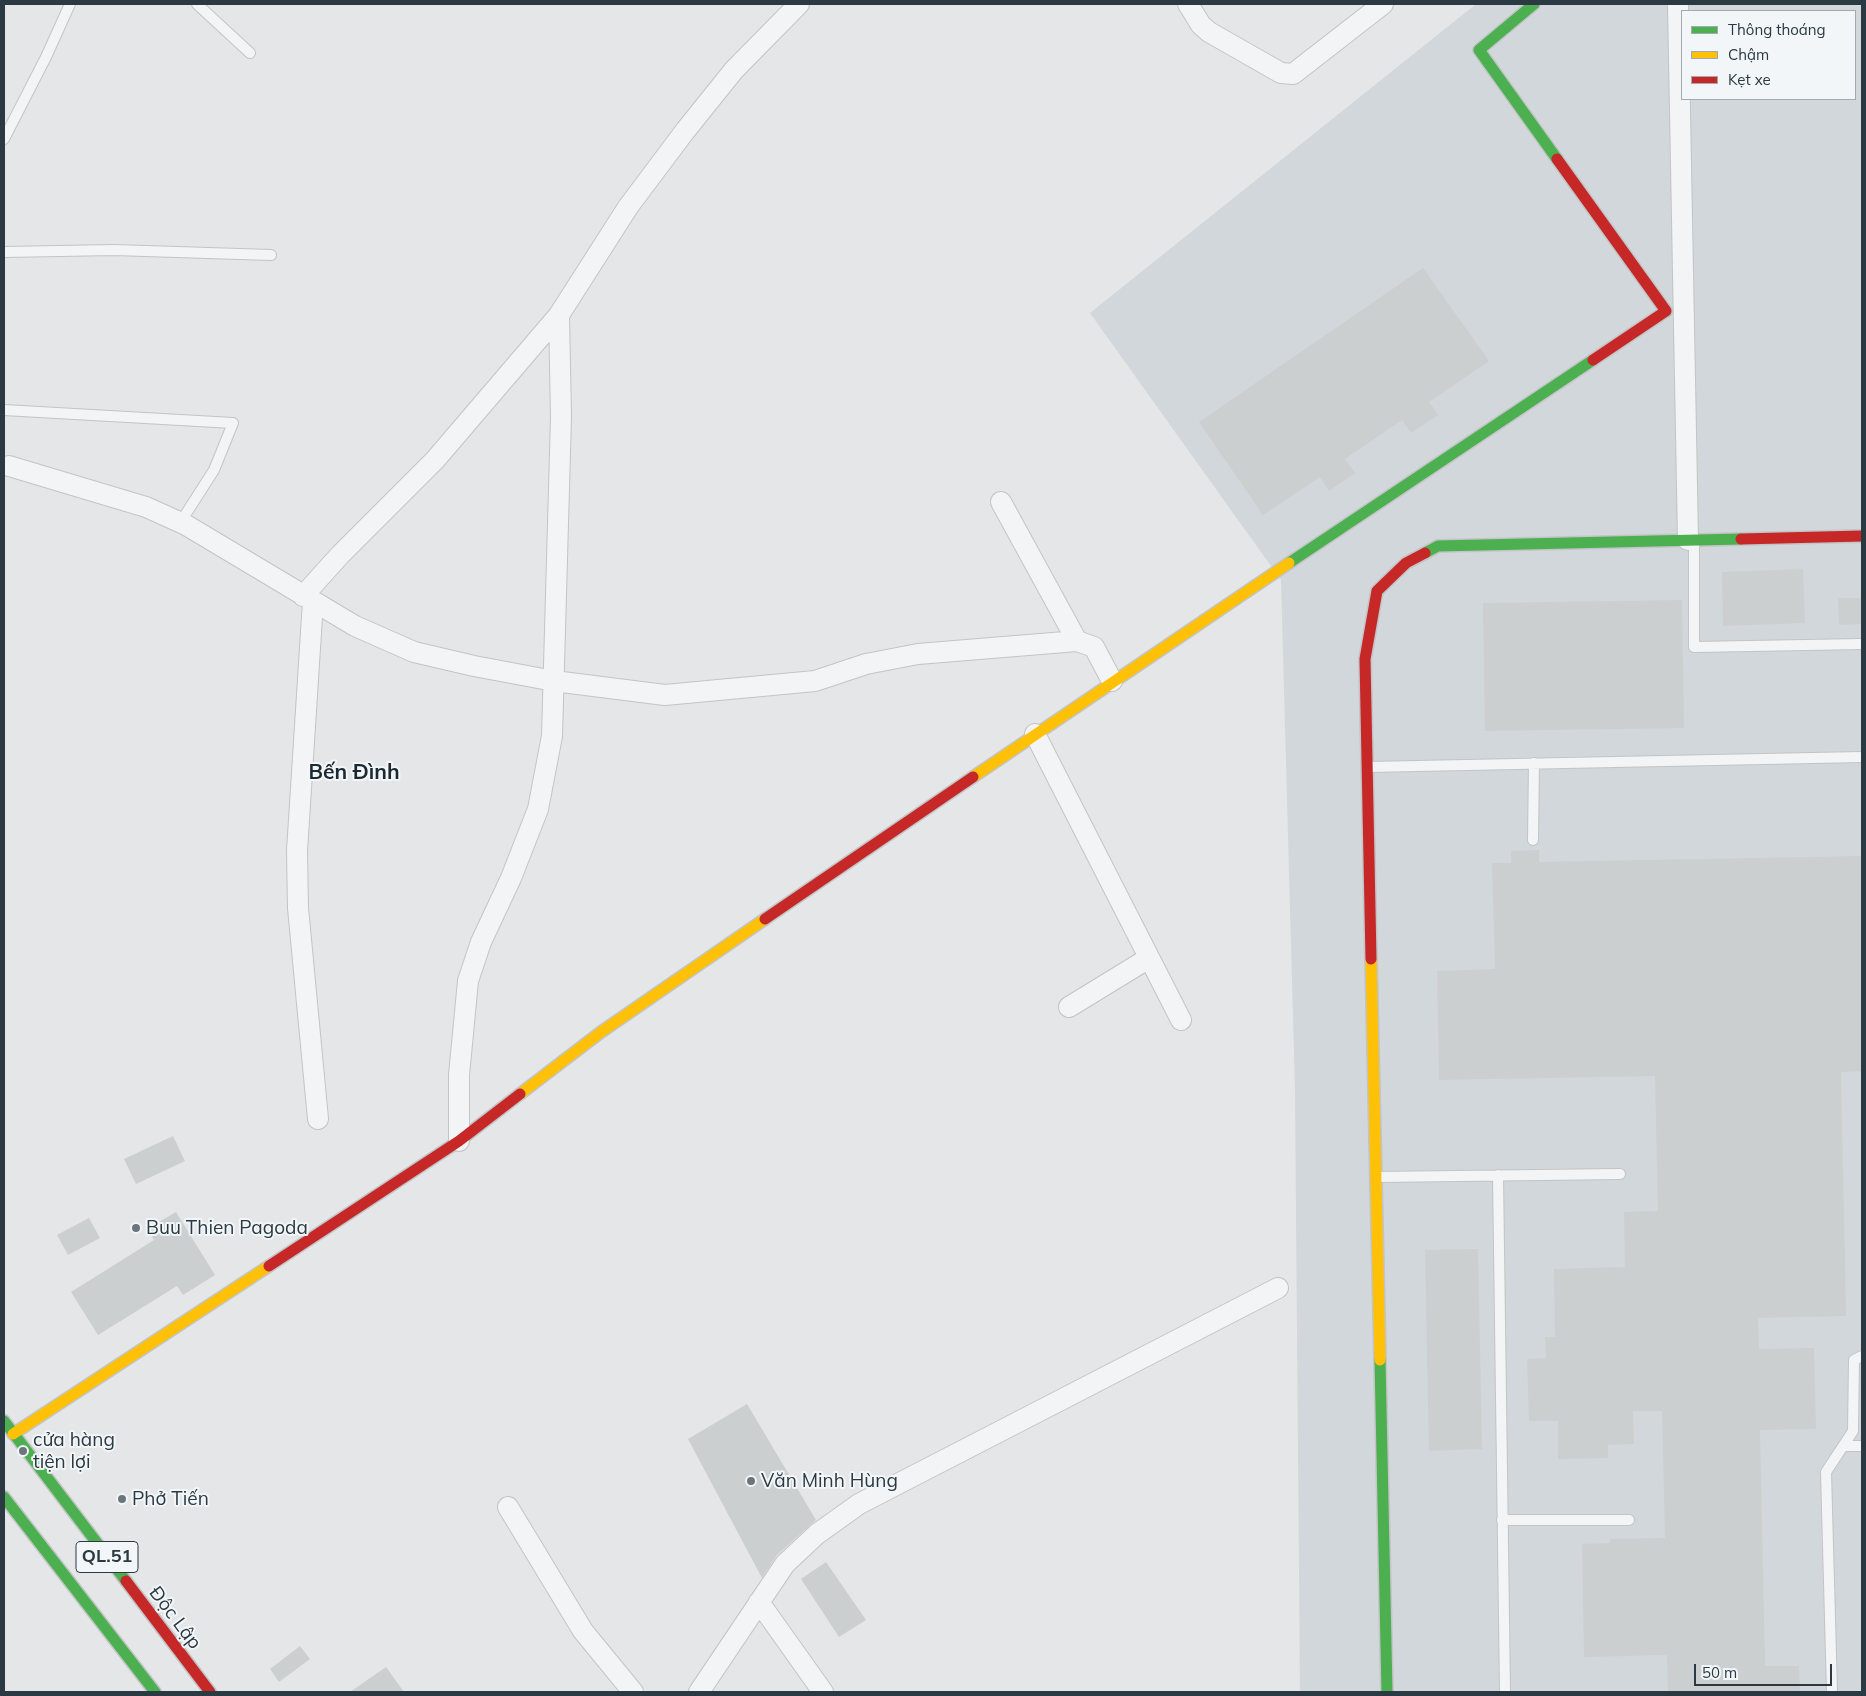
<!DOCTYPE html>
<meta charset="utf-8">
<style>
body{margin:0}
#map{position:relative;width:1866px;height:1696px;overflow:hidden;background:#e4e6e8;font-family:Mulish,sans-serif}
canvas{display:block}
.frame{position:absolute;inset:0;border:5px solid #2a3942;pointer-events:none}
.legend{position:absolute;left:1681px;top:10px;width:175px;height:90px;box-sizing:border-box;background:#f2f6f8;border:1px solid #a2aaaf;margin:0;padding:6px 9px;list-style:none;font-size:15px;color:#2a3942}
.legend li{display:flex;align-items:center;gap:10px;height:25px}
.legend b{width:25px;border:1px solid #a2aaaf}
.scale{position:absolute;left:1694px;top:1664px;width:138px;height:22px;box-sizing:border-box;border:2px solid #2a3942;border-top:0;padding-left:6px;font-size:15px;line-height:18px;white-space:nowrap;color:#2a3942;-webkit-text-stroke:4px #f2f6f8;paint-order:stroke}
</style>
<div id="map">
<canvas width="1866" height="1696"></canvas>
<div class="frame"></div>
<ul class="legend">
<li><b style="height:6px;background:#4caf50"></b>Thông thoáng</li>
<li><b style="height:6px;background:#ffc107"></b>Chậm</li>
<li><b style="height:6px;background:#c62828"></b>Kẹt xe</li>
</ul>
<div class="scale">50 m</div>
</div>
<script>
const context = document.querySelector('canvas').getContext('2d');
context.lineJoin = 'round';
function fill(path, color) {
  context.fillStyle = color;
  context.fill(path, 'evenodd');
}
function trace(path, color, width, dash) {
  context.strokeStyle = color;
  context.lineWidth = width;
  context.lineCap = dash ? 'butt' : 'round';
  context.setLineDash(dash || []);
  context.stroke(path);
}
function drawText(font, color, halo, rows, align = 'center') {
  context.font = font + ' Mulish,sans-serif';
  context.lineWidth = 4;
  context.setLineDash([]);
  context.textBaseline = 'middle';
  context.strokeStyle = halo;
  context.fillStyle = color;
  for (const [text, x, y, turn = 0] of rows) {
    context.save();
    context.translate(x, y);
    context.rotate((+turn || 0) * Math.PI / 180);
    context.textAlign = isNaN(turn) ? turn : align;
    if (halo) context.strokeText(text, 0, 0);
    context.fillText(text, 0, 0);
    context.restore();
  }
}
fill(new Path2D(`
 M1476 4H1862V1692H1300L1295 1090 1281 580 1090 313ZM1682 11H1855V99H1682Z`), '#d2d7db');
fill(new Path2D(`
 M1423 268 1489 361 1429 402 1438 415 1411 433 1402 420 1345 459 1355 473 1329 491 1320 477 1263 515 1199 422Z
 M1803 569 1805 623 1723 626 1722 572Z
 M1838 598H1862V624L1839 625Z
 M1682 600 1684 728 1485 731 1483 603Z
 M1539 850V862L1862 856V1071L1841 1072 1846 1316 1758 1318 1759 1349 1814 1348 1816 1429 1760 1430 1765 1666H1799L1800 1692H1668L1667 1655 1584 1657 1582 1544 1610 1543V1539L1665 1538 1662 1411H1633L1634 1444 1608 1445V1458L1558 1459V1421H1529L1527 1359 1546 1358 1545 1337H1555L1554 1269 1625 1267 1624 1212 1658 1211 1655 1076 1439 1080 1437 971 1495 969 1492 863H1511V851Z
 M173 1136 185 1161 136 1184 124 1159Z
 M176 1212 215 1275 183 1295 177 1286 98 1335 71 1292 154 1240 147 1229Z
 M89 1218 100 1238 68 1255 57 1235Z
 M1478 1249 1482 1449 1429 1451 1425 1250Z
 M747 1404 816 1520 777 1555 762 1578 688 1439Z
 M826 1562 866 1620 839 1637 801 1579Z
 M300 1646 310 1659 279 1682 270 1669Z
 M386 1667 404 1692H350Z`), '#cccfd0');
const lane = new Path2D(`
 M197 4 250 53
 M4 139 46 57 70 4
 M4 252 114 250 271 255
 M4 410 233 423 214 470 180 523
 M1694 541V647L1862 644
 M1368 767 1862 757
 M1533 840 1534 763
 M1498 1175 1505 1692
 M1376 1177 1620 1174
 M1843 1446H1862
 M1502 1520H1629
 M1832 1692 1826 1472 1853 1431 1854 1360 1862 1356`);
const street = new Path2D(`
 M1188 4 1201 25 1209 32 1281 73 1293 74 1383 4
 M1678 4 1688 540
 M9 466 146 507 186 525 355 626 414 652 474 666 554 681 665 695 815 681 866 664 918 654 1077 641 1094 647 1112 681
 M1001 502 1077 641
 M303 596 340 555 435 460 559 315
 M313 601 297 851 298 908 318 1119
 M1035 734 1181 1020
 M1069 1007 1149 958
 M459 1141V1075L468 981 481 942 511 878 538 809 552 736 561 417 559 315 628 207 685 131 734 70 799 4
 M508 1507 583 1631 633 1692
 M759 1602 823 1692
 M699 1692 785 1564 817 1534 859 1504 1278 1288`);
const fast = new Path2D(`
 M1534 4 1479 50 1557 159
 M1425 553 1438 546 1741 539
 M1289 563 1593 360
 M1380 1360 1387 1692
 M4 1421 126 1581
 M4 1497 155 1692`);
const slow = new Path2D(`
 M973 777 1289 563
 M1371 959 1380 1360
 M520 1094 601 1032 765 919
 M13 1434 269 1266`);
const jam = new Path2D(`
 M1557 159 1666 311 1593 360
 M1741 539 1862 536
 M765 919 973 777
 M1371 959 1365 659 1377 591 1406 563 1425 553
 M269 1266 459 1141 520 1094
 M126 1581 210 1692`);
trace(lane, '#c2c4c6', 12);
trace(street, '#c2c4c6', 22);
trace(fast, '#c2c4c6', 14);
trace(slow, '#c2c4c6', 14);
trace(jam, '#c2c4c6', 14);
trace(lane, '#f3f4f6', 10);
trace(street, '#f3f4f6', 20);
trace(fast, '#4caf50', 11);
trace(slow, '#ffc107', 11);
trace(jam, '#c62828', 11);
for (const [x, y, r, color] of [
 [136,1228,5,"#6b767c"],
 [23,1451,5,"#6b767c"],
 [751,1481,5,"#6b767c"],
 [122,1499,5,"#6b767c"]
]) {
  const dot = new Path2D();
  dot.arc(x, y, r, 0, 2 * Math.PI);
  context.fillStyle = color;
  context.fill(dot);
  trace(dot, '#f2f6f8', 2);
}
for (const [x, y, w] of [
 [107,1557,62]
]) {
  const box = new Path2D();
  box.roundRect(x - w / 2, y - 15.5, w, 31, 4);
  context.fillStyle = '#f2f6f8';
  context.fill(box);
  trace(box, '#2a3942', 1);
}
drawText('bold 18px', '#2a3942', null, [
 ["QL.51",107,1557]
]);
drawText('19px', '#2a3942', '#f2f6f8', [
 ["Buu Thien Pagoda",146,1228],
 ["cửa hàng",33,1440],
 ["tiện lợi",33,1462],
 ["Văn Minh Hùng",761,1481],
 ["Phở Tiến",132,1499]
], 'left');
drawText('19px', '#2a3942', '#f2f6f8', [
 ["Độc Lập",175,1618,53]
]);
drawText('bold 21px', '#1c2933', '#f2f6f8', [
 ["Bến Đình",354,773]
]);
</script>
